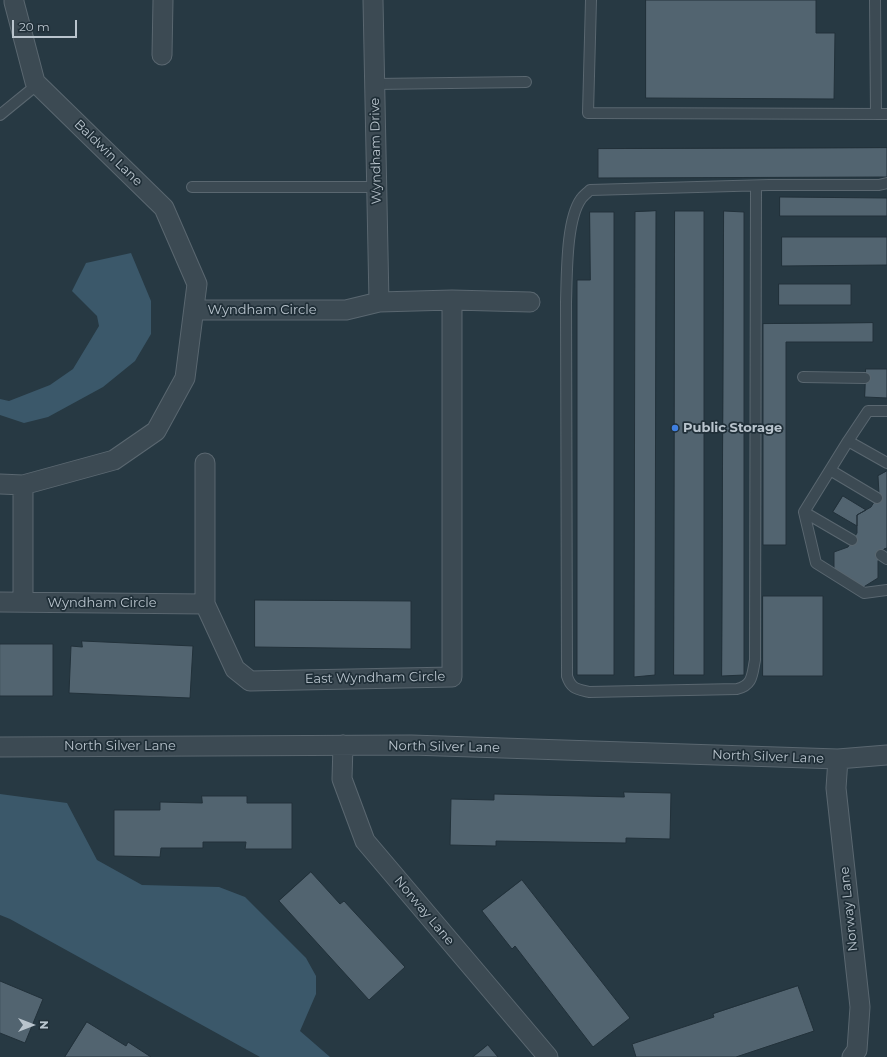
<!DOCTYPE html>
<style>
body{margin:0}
#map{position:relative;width:887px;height:1057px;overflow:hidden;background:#273943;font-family:Montserrat,sans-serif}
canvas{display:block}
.north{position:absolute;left:12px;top:1005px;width:40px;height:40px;-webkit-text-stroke:3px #202f38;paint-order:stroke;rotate:90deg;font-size:11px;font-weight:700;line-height:16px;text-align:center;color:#b9c4cd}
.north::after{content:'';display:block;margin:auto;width:14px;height:18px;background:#b9c4cd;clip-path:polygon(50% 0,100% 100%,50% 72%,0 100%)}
.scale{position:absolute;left:12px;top:20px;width:65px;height:18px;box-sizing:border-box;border:2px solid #b9c4cd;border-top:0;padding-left:5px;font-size:12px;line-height:14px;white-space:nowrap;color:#b9c4cd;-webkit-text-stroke:3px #202f38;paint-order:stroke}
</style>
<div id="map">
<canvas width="887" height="1057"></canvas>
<div class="north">N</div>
<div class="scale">20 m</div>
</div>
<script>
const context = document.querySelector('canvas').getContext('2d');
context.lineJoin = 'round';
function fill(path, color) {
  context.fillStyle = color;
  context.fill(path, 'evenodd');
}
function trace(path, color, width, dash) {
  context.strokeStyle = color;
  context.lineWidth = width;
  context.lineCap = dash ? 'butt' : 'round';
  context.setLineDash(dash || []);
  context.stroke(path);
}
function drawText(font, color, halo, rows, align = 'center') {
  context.font = font + ' Montserrat,sans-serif';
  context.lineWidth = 3.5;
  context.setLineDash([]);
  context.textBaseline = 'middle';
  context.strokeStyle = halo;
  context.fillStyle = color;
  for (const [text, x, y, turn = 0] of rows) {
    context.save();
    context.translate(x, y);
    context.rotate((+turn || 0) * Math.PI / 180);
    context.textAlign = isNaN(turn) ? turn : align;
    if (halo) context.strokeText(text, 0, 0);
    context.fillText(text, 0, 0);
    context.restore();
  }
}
fill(new Path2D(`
 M131 253 151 301V334L135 361 103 387 48 417 24 423 0 415V399L9 401 50 385 73 369 99 326 97 316 72 291 86 263Z
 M0 794 67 803 97 860 142 885 219 887 245 897 306 958 316 976V994L300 1031 330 1057H260L10 919 0 915Z`), '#3b586a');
const building = new Path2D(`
 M646 0H816V33H835L834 99 646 98Z
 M887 148V177L598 178V149Z
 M780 197 887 198V216H780Z
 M656 211 655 675 634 677 635 212Z
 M675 211H704V675H674Z
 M724 211 744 212V675L722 676Z
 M590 212H614V675H577V280H590Z
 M782 237H887V265L782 266Z
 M779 284H851V305H779Z
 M873 323V342H786V545H763V324Z
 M866 369H887V398L865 397Z
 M887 471V548L884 549 878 561V578L862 588 834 570V552L848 547 857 533V515L871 507 879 494 878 476Z
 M843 496 866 510 857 515V526L833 512Z
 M763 596H823V676H763Z
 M255 600 411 601V649L255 647Z
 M82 641 193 646 190 698 69 693 71 646 82 647Z
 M0 644H53V696H0Z
 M624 792 671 793 670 839 626 838V843L496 841V846L450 845 451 799 494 800V794L624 797Z
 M202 796H247V803H292V849H245L246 842H203V848H161L160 857 114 856V810H160V802L202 803Z
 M311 872 340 904 344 901 405 967 369 1000 279 901Z
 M522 880 630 1018 593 1047 515 946 512 949 482 911Z
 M0 981 43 999 25 1043 0 1033Z
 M798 986 814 1031 736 1057H636L632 1044 714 1017 713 1014Z
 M87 1022 126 1046 128 1042 151 1057H65Z
 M488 1045 498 1057H473Z`);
fill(building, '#526470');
trace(building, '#22313a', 1);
const lane = new Path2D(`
 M591 0 588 113 887 114
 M875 0 876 114
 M375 84 526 82
 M0 115 38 84
 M756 186 755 660C752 675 753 685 737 689L589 692C577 689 571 689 567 676L566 302C567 275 566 220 581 199 583 196 587 193 590 190L769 185H879L887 183
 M192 187H377
 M803 377 865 378
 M848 441 868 411H887
 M887 463 848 441 804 512 816 563 864 593 887 590
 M830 470 877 498
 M804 512 852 540
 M881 555 887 559`);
const street = new Path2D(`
 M373 0 379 302
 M162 55 163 0
 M194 310H346L379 302 452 300 530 302
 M205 463V604L235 669 250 681 452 677V300
 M0 484 23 485 114 460 156 431 185 378 197 284 164 208 35 82 14 2V0
 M23 485V602
 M0 602 205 604
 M343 745 342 779 365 841 548 1057
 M0 747 411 745 838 759 887 755
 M838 759 836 788 860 1007 857 1050 852 1057`);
trace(lane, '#5a6770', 12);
trace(street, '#5a6770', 21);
trace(lane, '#3c4a53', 10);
trace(street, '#3c4a53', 19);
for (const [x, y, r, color] of [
 [675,428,4,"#3f7fe0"]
]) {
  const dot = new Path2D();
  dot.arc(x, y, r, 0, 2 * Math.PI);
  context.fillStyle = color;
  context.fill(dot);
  trace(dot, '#202f38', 1.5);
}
drawText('13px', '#b9c4cd', '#202f38', [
 ["Wyndham Drive",376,151,-91],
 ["Baldwin Lane",108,153,44],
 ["Wyndham Circle",262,310],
 ["Wyndham Circle",102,603],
 ["East Wyndham Circle",375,678,-1],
 ["North Silver Lane",120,746],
 ["North Silver Lane",444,747,1],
 ["North Silver Lane",768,757,2],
 ["Norway Lane",849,909,-96],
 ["Norway Lane",424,911,50]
]);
drawText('bold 13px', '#b9c4cd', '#202f38', [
 ["Public Storage",683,428]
], 'left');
</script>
